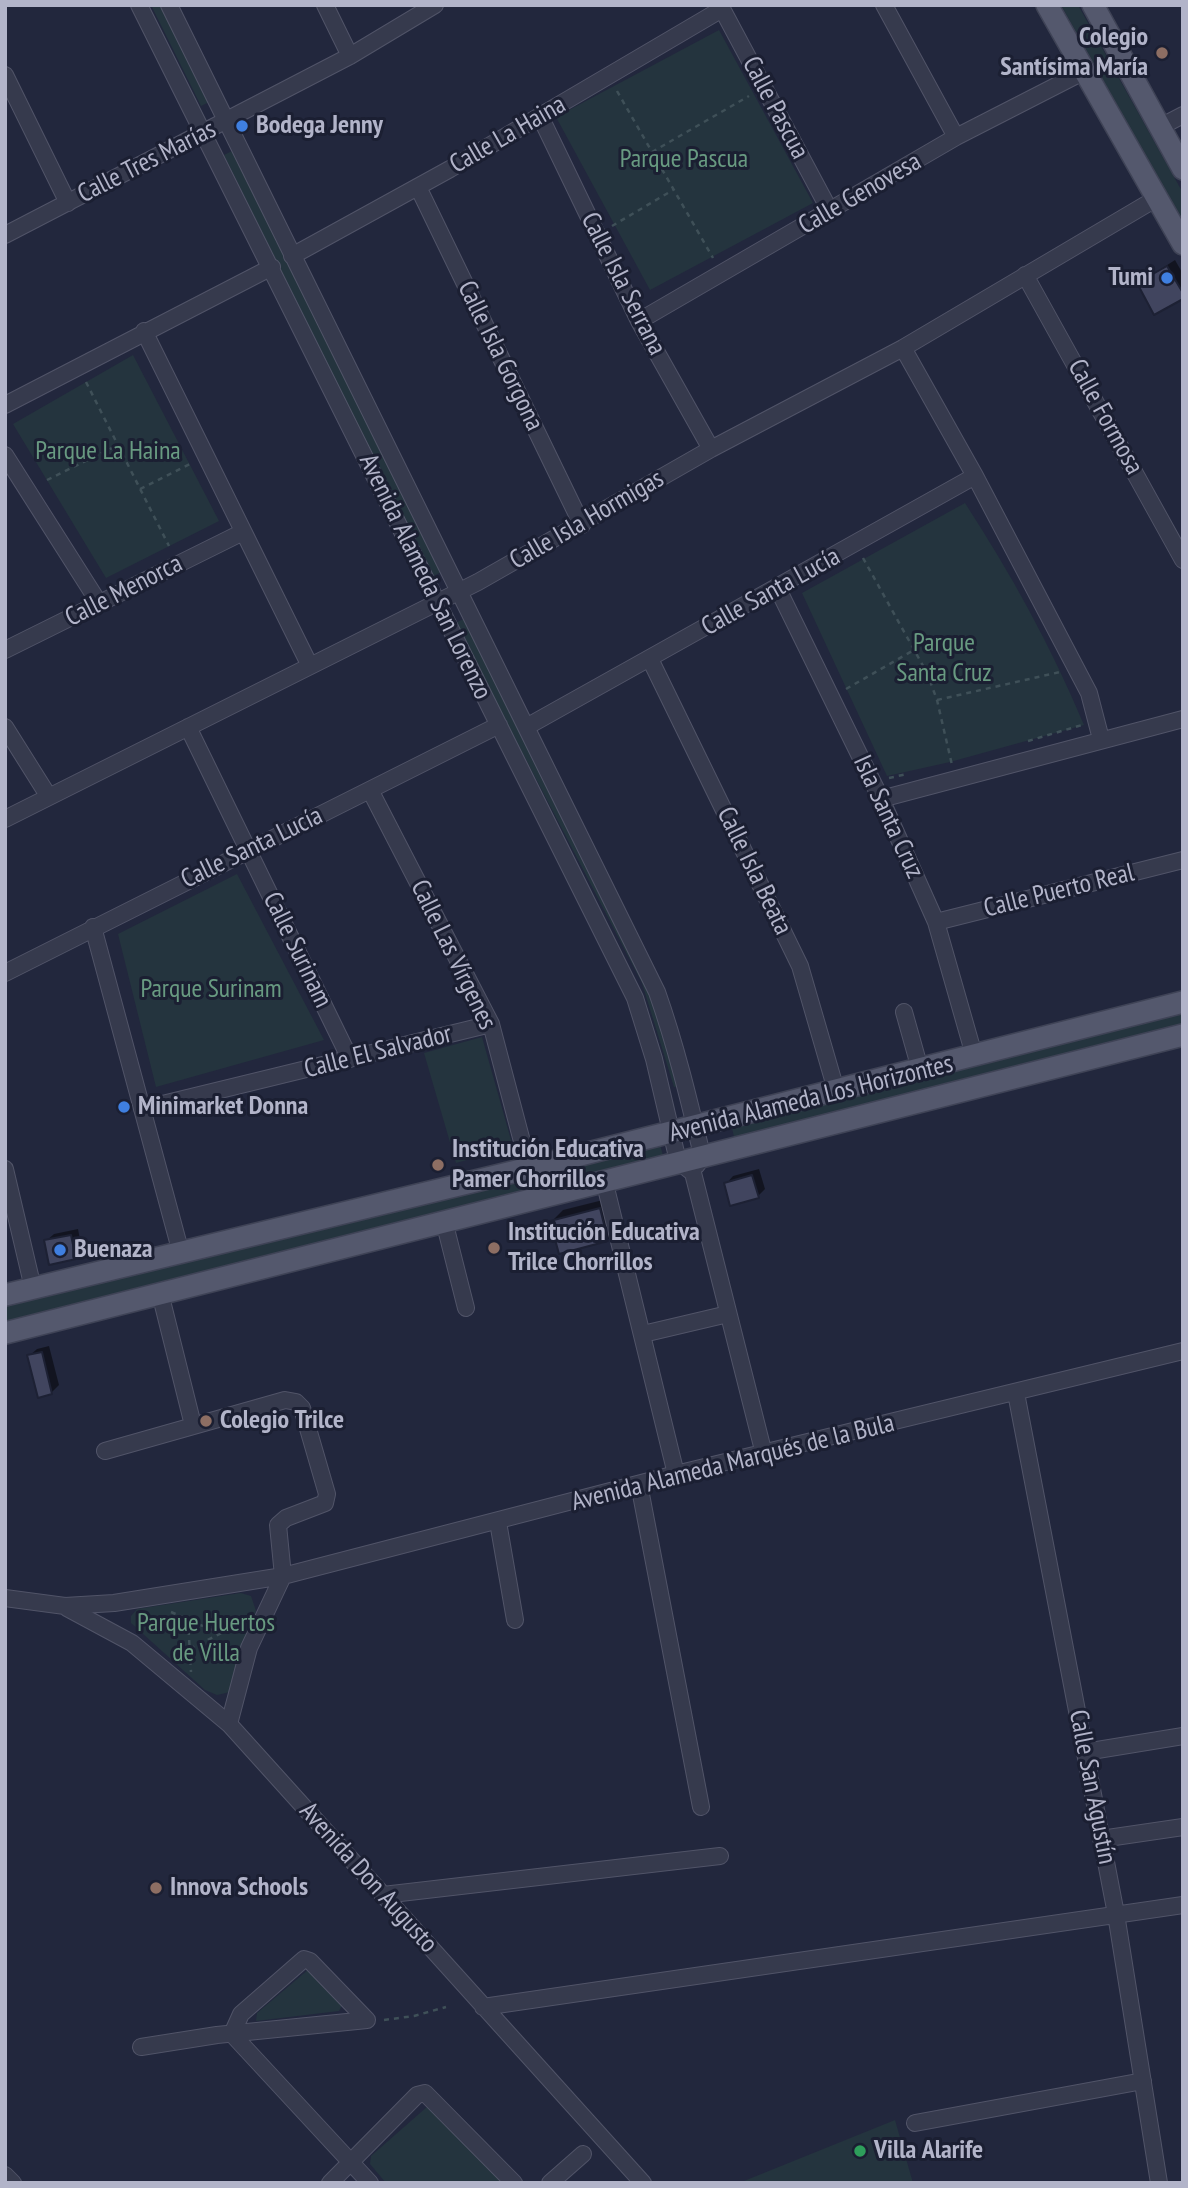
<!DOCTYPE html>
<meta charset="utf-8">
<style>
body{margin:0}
#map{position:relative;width:1188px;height:2188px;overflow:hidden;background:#22273d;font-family:"PT Sans Narrow",sans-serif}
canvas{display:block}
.frame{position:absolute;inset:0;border:7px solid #b2b4c9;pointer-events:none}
</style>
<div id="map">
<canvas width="1188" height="2188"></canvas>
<div class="frame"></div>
</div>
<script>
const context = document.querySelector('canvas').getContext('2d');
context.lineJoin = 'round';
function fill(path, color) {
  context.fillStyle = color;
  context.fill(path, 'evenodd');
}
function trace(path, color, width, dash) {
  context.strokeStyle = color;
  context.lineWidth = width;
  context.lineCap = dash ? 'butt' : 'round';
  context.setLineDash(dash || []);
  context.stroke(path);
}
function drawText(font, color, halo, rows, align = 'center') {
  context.font = font + ' "PT Sans Narrow",sans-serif';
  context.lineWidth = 6;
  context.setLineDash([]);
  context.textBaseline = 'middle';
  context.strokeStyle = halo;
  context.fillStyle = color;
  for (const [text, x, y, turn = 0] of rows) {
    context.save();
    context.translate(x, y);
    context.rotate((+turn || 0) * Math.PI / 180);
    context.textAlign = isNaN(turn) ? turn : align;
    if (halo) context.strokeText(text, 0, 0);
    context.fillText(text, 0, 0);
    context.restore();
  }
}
fill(new Path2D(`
 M151 5H163L211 101 201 106Z
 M1061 5H1078L1183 193V223Z
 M719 30 813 203 650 290 556 117Z
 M234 150 443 571 432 577 224 155Z
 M133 355 219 521 106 578 13 424Z
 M965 503C1011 574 1051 646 1084 725L950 762 887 776 802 593Z
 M466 618 647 979 682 1086 674 1087 642 983 455 623Z
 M237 874 324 1040 156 1087 118 934Z
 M1183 1009V1027L735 1141 731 1124Z
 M482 1037 513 1147 456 1163 424 1053Z
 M659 1141 664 1159 5 1325V1306Z
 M241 1593 251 1596 256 1611 230 1692 217 1695 205 1690 131 1623V1616L137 1609Z
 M309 1969 342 2005 339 2011 256 2021 257 2013Z
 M428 2106 504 2183H386L370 2164 371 2156Z
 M895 2120 913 2183H739Z`), '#24343e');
fill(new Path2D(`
 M1175 260 1183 274V297L1139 283Z
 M759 1169 765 1189 758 1196 726 1184 733 1176Z
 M611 1198 619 1228 607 1240 552 1221 563 1210Z
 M78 1229 82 1250 75 1258 46 1241 54 1234Z
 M49 1346 59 1385 51 1393 29 1356 37 1349Z`), '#0007');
const building = new Path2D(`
 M1167 266 1183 293V299L1154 315 1137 283Z
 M752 1175 759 1198 730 1206 724 1183Z
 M600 1208 608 1241 559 1254 550 1221Z
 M71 1235 76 1259 49 1265 44 1240Z
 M42 1352 52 1394 38 1398 27 1355Z`);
fill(building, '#41455f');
trace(building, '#1d2134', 2);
const minor = new Path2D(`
 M139 5 635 998 654 1059 678 1161 693 1173 764 1454
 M169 5 657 992C676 1046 689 1100 702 1155L697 1165
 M325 5 350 56
 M720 5 830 211
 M884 5 956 137
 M5 75 68 203
 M540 116 639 321 711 449
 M1160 127 1183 115
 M418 187 582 525
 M5 235 350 56 435 5
 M292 256 450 169 722 9
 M1025 275 1183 560
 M639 321 956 137 1083 72
 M144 331 310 666
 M903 348 975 476 1089 693 1101 739
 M5 405 272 267
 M5 455 99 603
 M778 589 881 799 936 922 974 1055
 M5 650 243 532
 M650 659 800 966 836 1090
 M528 726 975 476
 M5 727 49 797
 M188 727 350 1059
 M370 790 491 1024 529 1168
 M881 799 1183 719
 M5 819 478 582 711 449 903 348 1157 198
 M936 922 1183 860
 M93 927 181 1253
 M5 973 499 725
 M904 1012 920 1069
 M142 1109 491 1024
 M5 1169 33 1288
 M604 1180 676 1474
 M444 1221 466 1308
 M160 1293 193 1425
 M643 1334 728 1314
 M1016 1393 1116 1914 1159 2183
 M105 1451 285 1400 296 1402 302 1408 327 1494 325 1503 286 1518 278 1525 283 1576 249 1648 229 1724
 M639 1484 701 1807
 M498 1522 515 1620
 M5 1598 65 1606 114 1603 283 1576 676 1474 1183 1351
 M67 1608 132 1643 229 1724 643 2183
 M1085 1752 1183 1736
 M1101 1839 1183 1827
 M383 1895 720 1856
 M483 2007 1183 1905
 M232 2034 370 2183
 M232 2034 241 2014 304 1959 310 1961 367 2020
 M141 2047 217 2035 367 2020
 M915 2123 1143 2081
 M5 2175 13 2183
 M330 2183 417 2095 425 2093 514 2183
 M550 2183 583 2154`);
const major = new Path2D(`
 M1047 5 1183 244
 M1093 5 1183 169
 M5 1295 529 1168 1183 1002
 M5 1333 1183 1035`);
trace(minor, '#515468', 18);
trace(major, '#3f4356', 24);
trace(new Path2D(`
 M617 91 713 258
 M652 152 749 96
 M612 226 673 190
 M86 382 169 546
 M47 480 118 445
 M140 489 190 464
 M863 558 927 673 937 700 952 765
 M846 689 914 650
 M937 700 1060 672
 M1028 741 1082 725
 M889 778 907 774
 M171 1612 219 1633
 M188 1620 191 1672
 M190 1649 243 1622
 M384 2020 414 2016 446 2007`), '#3f5058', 2.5, [5, 5]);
trace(minor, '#363a4d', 16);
trace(major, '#54586d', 21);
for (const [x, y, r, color] of [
 [1162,53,7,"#8d6e63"],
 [242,126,7,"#3f7fe0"],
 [1167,278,7,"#3f7fe0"],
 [124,1107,7,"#3f7fe0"],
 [438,1165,7,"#8d6e63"],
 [494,1248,7,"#8d6e63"],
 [60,1250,7,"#3f7fe0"],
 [206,1421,7,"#8d6e63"],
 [156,1888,7,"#8d6e63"],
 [860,2151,7,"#2e9e5b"]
]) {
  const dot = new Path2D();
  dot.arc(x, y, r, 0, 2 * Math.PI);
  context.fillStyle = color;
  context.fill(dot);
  trace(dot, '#1b1f32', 2.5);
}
drawText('bold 26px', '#b2b4c9', '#1b1f32', [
 ["Colegio",1148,38,"right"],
 ["Santísima María",1148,68,"right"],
 ["Bodega Jenny",256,126],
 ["Tumi",1153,278,"right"],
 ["Minimarket Donna",138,1107],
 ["Institución Educativa",452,1150],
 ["Pamer Chorrillos",452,1180],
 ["Institución Educativa",508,1233],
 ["Trilce Chorrillos",508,1263],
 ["Buenaza",74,1250],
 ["Colegio Trilce",220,1421],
 ["Innova Schools",170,1888],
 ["Villa Alarife",874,2151]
], 'left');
drawText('26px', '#b2b4c9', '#1b1f32', [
 ["Calle Pascua",775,108,62],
 ["Calle La Haina",508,135,-30],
 ["Calle Tres Marías",147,162,-27],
 ["Calle Genovesa",860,194,-30],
 ["Calle Isla Serrana",623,284,63],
 ["Calle Isla Gorgona",500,356,64],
 ["Calle Formosa",1105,417,61],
 ["Calle Isla Hormigas",587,520,-30],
 ["Avenida Alameda San Lorenzo",425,577,64],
 ["Calle Menorca",124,591,-27],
 ["Calle Santa Lucía",771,592,-29],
 ["Isla Santa Cruz",888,817,65],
 ["Calle Santa Lucía",252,848,-26],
 ["Calle Isla Beata",754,871,64],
 ["Calle Puerto Real",1059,891,-14],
 ["Calle Surinam",297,950,64],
 ["Calle Las Vírgenes",453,955,64],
 ["Calle El Salvador",378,1052,-14],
 ["Avenida Alameda Los Horizontes",811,1099,-14],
 ["Avenida Alameda Marqués de la Bula",733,1463,-14],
 ["Calle San Agustín",1092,1787,79],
 ["Avenida Don Augusto",368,1878,48]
]);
drawText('26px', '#689a81', '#1b1f32', [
 ["Parque Pascua",684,160],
 ["Parque La Haina",108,452],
 ["Parque",944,644],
 ["Santa Cruz",944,674],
 ["Parque Surinam",211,990],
 ["Parque Huertos",206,1624],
 ["de Villa",206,1654]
]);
</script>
